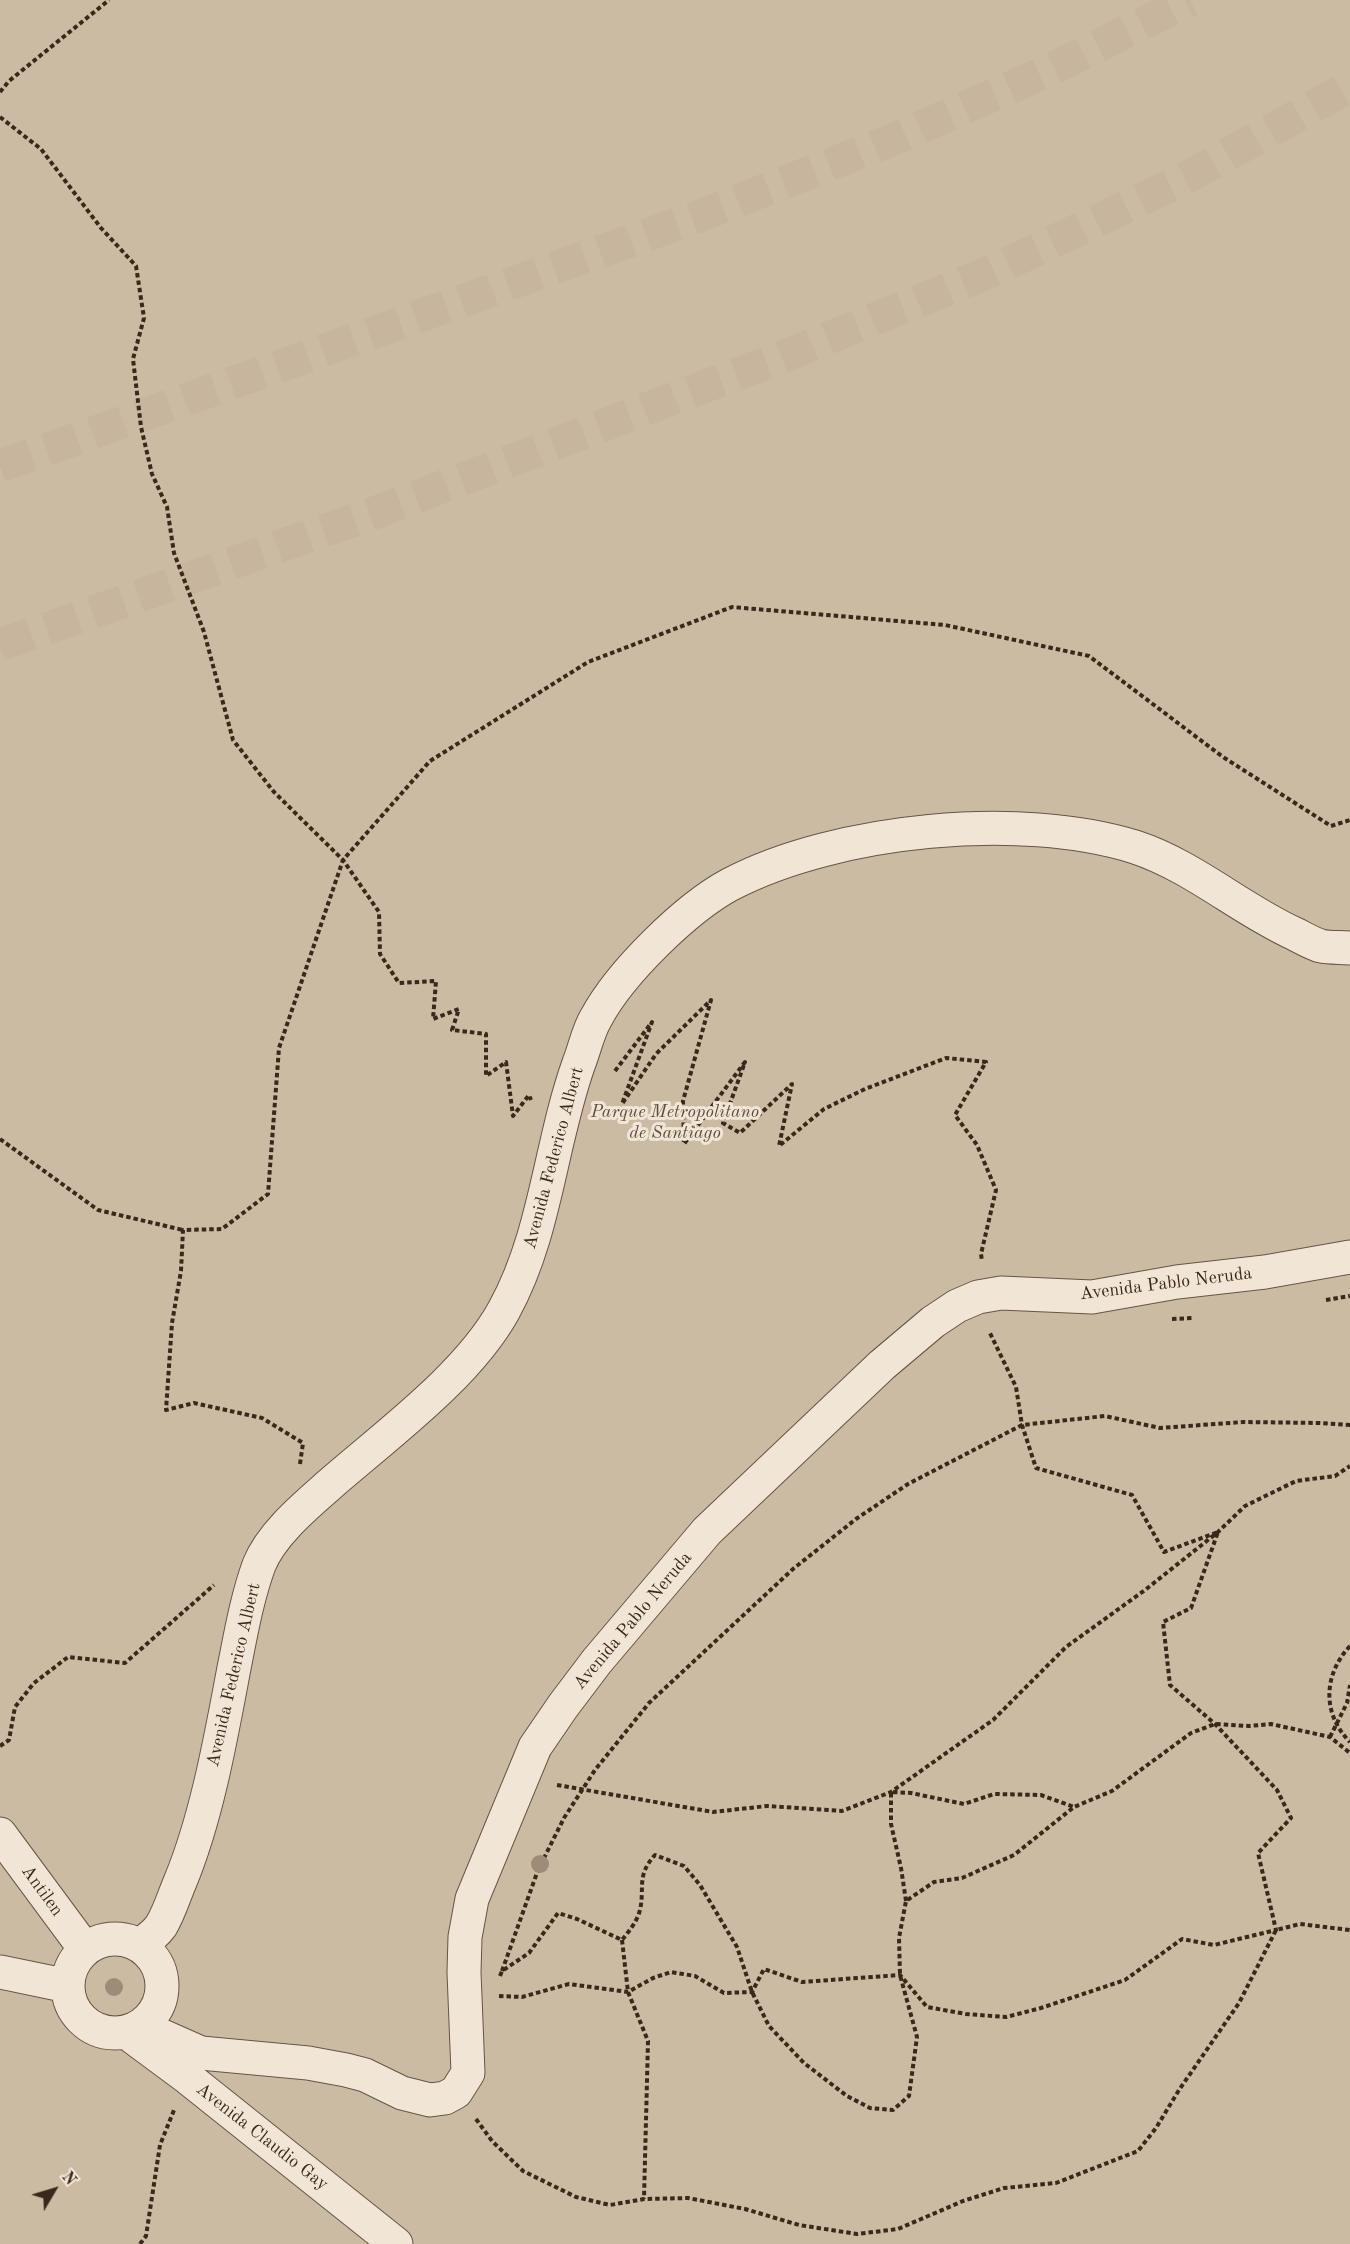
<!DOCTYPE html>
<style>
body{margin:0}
#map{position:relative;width:1350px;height:2244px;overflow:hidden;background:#ead9bf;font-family:"Old Standard TT",serif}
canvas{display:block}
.north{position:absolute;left:24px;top:2160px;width:60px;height:60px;-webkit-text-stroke:4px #f1e6d5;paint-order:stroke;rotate:52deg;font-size:16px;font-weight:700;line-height:24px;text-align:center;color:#3b271b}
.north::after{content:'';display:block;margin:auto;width:21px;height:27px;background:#3b271b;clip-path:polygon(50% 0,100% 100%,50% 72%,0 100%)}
</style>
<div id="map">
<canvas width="1350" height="2244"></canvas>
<div class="north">N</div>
</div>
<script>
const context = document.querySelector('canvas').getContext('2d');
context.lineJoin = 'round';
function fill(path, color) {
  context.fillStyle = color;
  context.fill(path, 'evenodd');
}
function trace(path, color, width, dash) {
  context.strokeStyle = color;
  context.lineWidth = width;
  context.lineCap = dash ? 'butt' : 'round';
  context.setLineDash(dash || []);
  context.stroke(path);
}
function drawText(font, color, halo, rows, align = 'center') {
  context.font = font + ' "Old Standard TT",serif';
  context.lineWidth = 6;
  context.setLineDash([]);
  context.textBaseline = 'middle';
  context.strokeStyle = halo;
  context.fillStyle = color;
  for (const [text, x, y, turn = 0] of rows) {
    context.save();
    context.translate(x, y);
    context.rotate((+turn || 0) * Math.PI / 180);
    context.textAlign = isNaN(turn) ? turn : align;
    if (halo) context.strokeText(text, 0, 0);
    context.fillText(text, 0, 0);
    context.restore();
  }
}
fill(new Path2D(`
 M0 0H1350V2244H0Z`), '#ccbba3');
trace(new Path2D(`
 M0 466 697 217 899 137 1054 68 1190 0
 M0 645 374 513 782 357 992 271 1186 178 1350 86`), '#c7b59e', 33, [33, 16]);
const street = new Path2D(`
 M0 1834 85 1949
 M68 1986a47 47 0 1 1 94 0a47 47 0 1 1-94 0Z
 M140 1945C147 1940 156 1933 161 1926 169 1913 174 1896 180 1882 207 1817 221 1737 234 1668 241 1633 247 1598 259 1565 271 1535 304 1507 328 1486 385 1436 468 1376 504 1310 546 1234 550 1144 579 1063 585 1048 588 1031 596 1018 620 973 686 908 731 884 837 829 1020 811 1135 847 1193 866 1240 909 1295 934 1303 938 1313 944 1321 946 1330 948 1341 947 1350 948
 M0 1972 68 1986
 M140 2026 201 2053 308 2063 346 2070 365 2075 402 2093 430 2100 445 2098 456 2092 468 2073 464 1972 465 1937 472 1899 535 1747 563 1706 597 1661 707 1531 882 1365 933 1322 957 1306 978 1297 1001 1293 1092 1297 1177 1282 1265 1272 1350 1257
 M134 2038 188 2078 396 2244`);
trace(street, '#675444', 35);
trace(new Path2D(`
 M0 92 9 81 109 0
 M0 117 41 149 101 228 136 266 144 318 133 359 141 427 152 474 167 507 174 553 204 632 233 740 274 792 343 860 379 912 380 954 399 983 436 981 433 1019 459 1009 452 1030 486 1034V1076L506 1062 513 1116 529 1095 531 1100
 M615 1071 652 1022 622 1104 656 1054 711 1000 683 1101 684 1144 745 1062 723 1123 740 1133 792 1084 779 1146 824 1109 865 1089 946 1058 986 1062 955 1115 977 1145 996 1190 981 1254 982 1261
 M0 1139 98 1210 183 1230
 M1326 1300 1350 1296
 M1172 1319 1194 1318
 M300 1464 303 1443 262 1418 194 1403 166 1410 172 1323 181 1271 183 1230 222 1229 268 1194 279 1048 343 860 430 761 588 662 732 607 945 625 1089 656 1223 757 1331 826 1350 820
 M1350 1646C1323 1675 1322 1714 1350 1742
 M1330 1737 1347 1703 1350 1685
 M0 1746 9 1740 15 1707 34 1683 68 1657 125 1663 214 1585
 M557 1785 713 1812 767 1806 842 1811 891 1792 993 1720 1066 1647 1145 1590 1218 1532 1245 1506 1296 1481 1335 1476 1350 1466
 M906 1901 901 1868 891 1824V1792L911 1793 964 1804 994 1794 1041 1795 1074 1807
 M622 1940 628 1992 648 2041 644 2199
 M502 1971 538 1870 564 1818 595 1770 649 1703 793 1569 856 1519 908 1484 1022 1425 1105 1416 1160 1428 1243 1422 1320 1423 1350 1425
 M500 1976 502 1971 529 1953 558 1913 577 1919 622 1940C629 1931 637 1922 640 1910 645 1887 636 1876 655 1855L684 1866 700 1885 737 1947 752 1992 769 2026 804 2063 847 2096 870 2108 893 2110 909 2096 917 2037 900 1975 899 1938 906 1901 934 1882 962 1878 1014 1855 1074 1807 1112 1791 1191 1733 1215 1724 1249 1726 1271 1724 1330 1737 1350 1753
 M499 1996 522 1997 569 1984 628 1992 653 1978 671 1972 695 1976 724 1993 752 1992 764 1969 802 1982 900 1975 927 2007 966 2014 1006 2017 1041 2008 1125 1980 1182 1939 1214 1945 1276 1930 1258 1853 1291 1818 1277 1790 1215 1724 1170 1685 1163 1622 1191 1608 1218 1532 1164 1552 1132 1495 1036 1468 1022 1425 1016 1387 989 1331
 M476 2119 492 2141 523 2171 576 2197 610 2205 644 2199 688 2198 745 2209 799 2225 857 2234 898 2229 963 2201 1004 2188 1056 2183 1138 2151 1156 2128 1179 2090 1239 2003 1276 1930 1300 1924 1350 1930
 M140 2244 146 2236 160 2145 174 2110`), '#3b271b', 4, [4.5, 3]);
trace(street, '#f1e6d5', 33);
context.fillStyle = '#9e8b78';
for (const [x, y] of [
 [540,1864],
 [114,1987]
]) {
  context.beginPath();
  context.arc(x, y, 9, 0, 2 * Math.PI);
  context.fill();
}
drawText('italic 18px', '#5f4c3d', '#f1e6d5', [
 ["Parque Metropolitano",675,1112],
 ["de Santiago",675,1133]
]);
drawText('18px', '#3b271b', '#f1e6d5', [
 ["Avenida Federico Albert",554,1158,-75],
 ["Avenida Pablo Neruda",1166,1284,-7],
 ["Avenida Pablo Neruda",633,1621,-50],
 ["Avenida Federico Albert",234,1675,-77],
 ["Antilen",42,1891,54],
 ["Avenida Claudio Gay",262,2137,38]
]);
</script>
